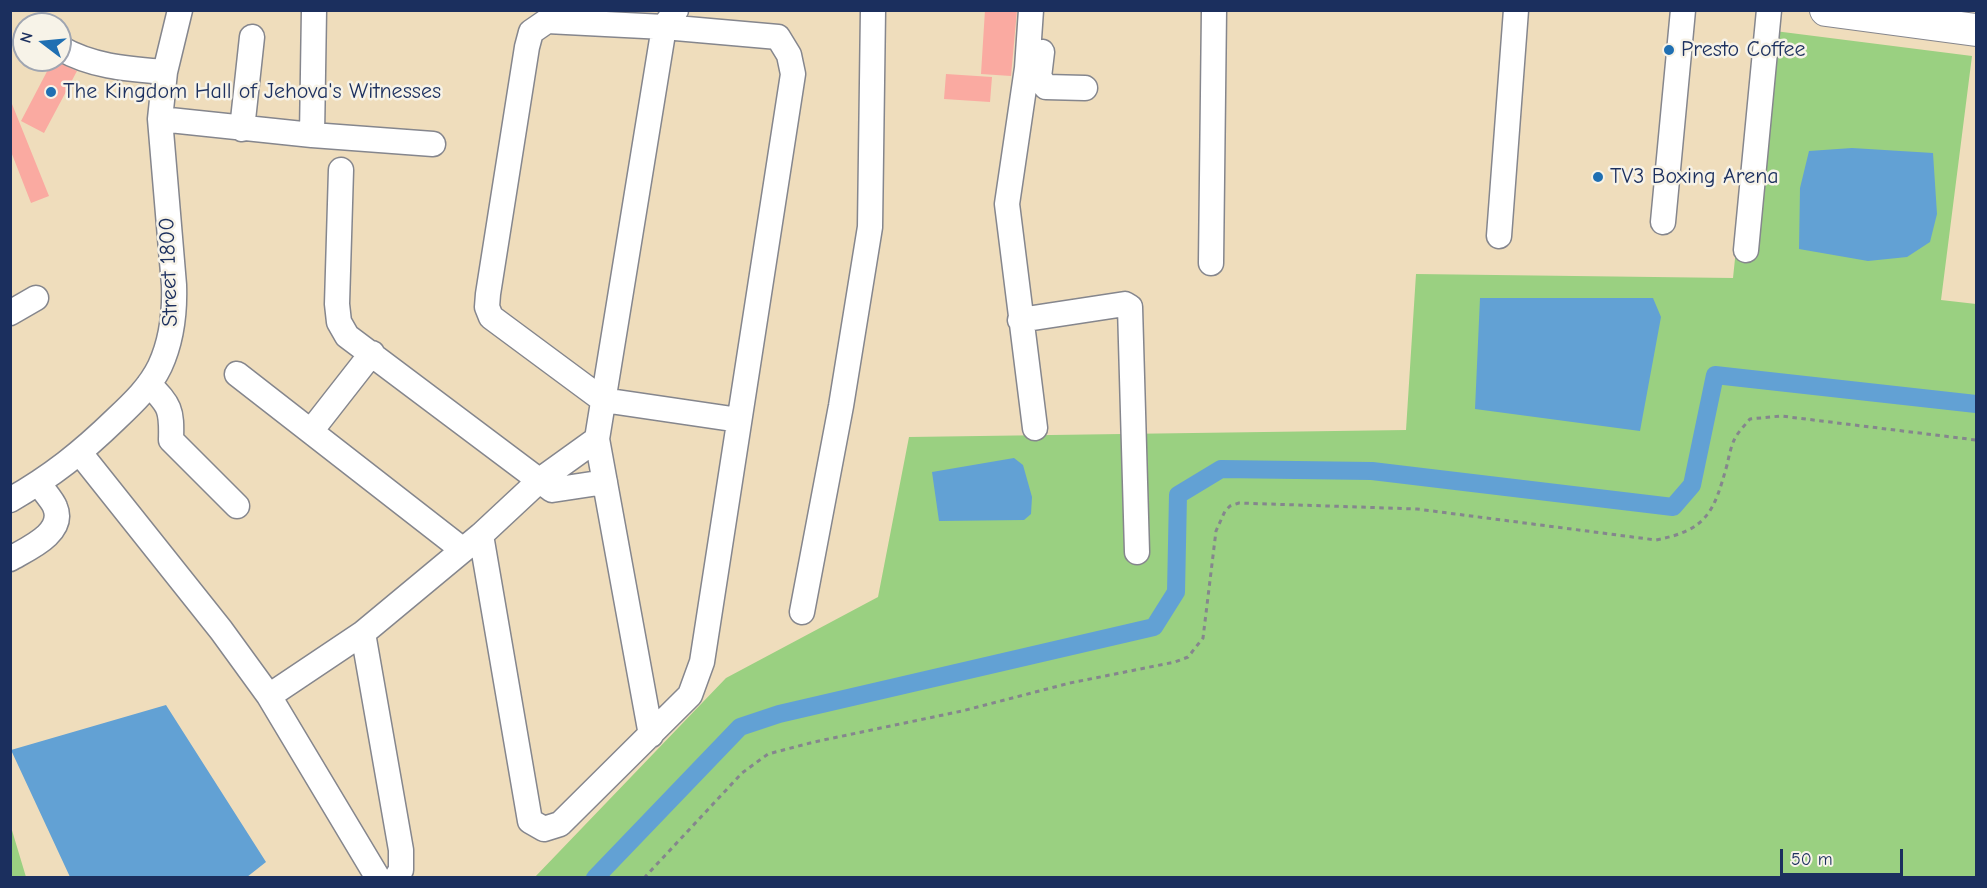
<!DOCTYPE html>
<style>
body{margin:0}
#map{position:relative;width:1987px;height:888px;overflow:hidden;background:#efddbc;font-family:"Comic Neue",sans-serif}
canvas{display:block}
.frame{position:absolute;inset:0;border:12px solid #1b2f5e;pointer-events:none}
.north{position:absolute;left:12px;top:12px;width:60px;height:60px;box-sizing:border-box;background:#f7f3e8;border:2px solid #9fa5b1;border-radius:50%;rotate:286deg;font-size:16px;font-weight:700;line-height:24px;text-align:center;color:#1b2f5e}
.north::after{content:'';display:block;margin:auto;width:21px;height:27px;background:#1f6fb2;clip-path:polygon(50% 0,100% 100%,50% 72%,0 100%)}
.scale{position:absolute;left:1780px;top:849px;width:123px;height:27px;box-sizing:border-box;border:3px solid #1b2f5e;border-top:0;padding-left:8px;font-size:18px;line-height:21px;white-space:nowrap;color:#1b2f5e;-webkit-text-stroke:4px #f7f3e8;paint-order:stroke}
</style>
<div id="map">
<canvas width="1987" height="888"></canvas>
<div class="frame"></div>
<div class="north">N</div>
<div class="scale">50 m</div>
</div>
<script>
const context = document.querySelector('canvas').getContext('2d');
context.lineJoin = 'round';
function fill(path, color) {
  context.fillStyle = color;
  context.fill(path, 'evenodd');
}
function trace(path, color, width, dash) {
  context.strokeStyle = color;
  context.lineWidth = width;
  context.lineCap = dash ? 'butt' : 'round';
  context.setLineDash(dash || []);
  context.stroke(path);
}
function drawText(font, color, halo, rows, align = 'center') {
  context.font = font + ' "Comic Neue",sans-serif';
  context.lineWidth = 5;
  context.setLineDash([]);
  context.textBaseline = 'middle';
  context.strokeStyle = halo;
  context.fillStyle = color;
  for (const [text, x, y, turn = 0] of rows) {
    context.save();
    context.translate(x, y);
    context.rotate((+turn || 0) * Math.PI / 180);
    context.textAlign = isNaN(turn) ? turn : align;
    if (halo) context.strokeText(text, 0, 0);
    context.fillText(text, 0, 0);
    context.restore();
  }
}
fill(new Path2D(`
 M1759 29 1972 56 1941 300 1976 304V877L534 878 726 678 878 597 909 437 1406 430 1416 274 1733 278Z
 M11 827 26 877H11Z`), '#9ad081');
fill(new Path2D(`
 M1852 148 1933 153 1937 214 1930 242 1907 257 1868 261 1799 249 1800 188 1809 151Z
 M1480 298H1653L1661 317 1640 431 1475 409Z
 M1014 458 1023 465 1032 497 1031 514 1024 520 939 521 932 472Z
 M166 705 266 862 247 877H70L11 750Z`), '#62a1d4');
trace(new Path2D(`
 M595 878 740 727 779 714 1154 627 1176 592 1178 495 1221 469 1372 471 1673 507 1692 485 1715 375 1976 404`), '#62a1d4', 18);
fill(new Path2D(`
 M985 10H1017L1011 76 981 74Z
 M53 60 77 71 44 133 21 121Z
 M946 74 992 77 990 102 944 99Z
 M10 99 49 196 31 203 10 149Z`), '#faaaa1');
const minor = new Path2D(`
 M1031 10 1027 68 1007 204 1035 428
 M60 48C93 67 128 69 165 72
 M1042 52 1039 77 1046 87 1085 88
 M160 119 312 135 433 144
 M242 129 252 37
 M312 135 314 10
 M341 170 337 304 339 322 347 336 552 490 605 482
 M1663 222 1683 10
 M1499 236 1516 10
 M1746 250 1769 10
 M1211 263 1214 10
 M10 313 36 298
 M1020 320 1125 304 1130 307 1137 552
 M237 374 463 550
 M149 384C170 406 172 409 171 440L237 506
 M311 431 372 353
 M80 453 221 630 269 696 378 878
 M10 500C52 476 82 452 116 419 133 403 150 387 160 366 172 340 175 314 174 285L160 119 165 72 180 10
 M481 535 530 821 544 829 560 824 690 695 702 662 793 74 789 55 778 37 664 27 547 21 531 32 527 47 488 294 487 307 491 317 603 400 739 420
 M10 559C27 549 66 533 55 507 53 501 43 490 39 484
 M802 612 841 406 870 227 873 10
 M363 633 401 850V870L396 878
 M269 696 363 633 481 535 540 480 597 439
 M651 735 597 439 664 27 676 10`);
const major = new Path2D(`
 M1826 10 1976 30`);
trace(minor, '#85868d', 27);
trace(major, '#85868d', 34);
trace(new Path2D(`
 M644 878 742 773 768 754 814 742 962 711 1070 683 1175 662 1188 657 1203 638 1216 531 1225 511 1230 506 1239 503 1417 509 1656 540C1708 530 1714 511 1727 465 1729 456 1731 446 1735 438 1739 431 1745 425 1750 419L1781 416 1976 440`), '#85868d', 3, [4.5, 4.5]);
trace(minor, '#fff', 24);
trace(major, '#fff', 32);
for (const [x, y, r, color] of [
 [1669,50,6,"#1f6fb2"],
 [51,92,6,"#1f6fb2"],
 [1598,177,6,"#1f6fb2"]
]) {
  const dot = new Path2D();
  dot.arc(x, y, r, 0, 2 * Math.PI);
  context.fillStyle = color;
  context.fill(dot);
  trace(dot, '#f7f3e8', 2);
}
drawText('22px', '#1b2f5e', '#f7f3e8', [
 ["Presto Coffee",1681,50],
 ["The Kingdom Hall of Jehova's Witnesses",63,92],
 ["TV3 Boxing Arena",1610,177]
], 'left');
drawText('22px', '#1b2f5e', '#f7f3e8', [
 ["Street 1800",169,272,-92]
]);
</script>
